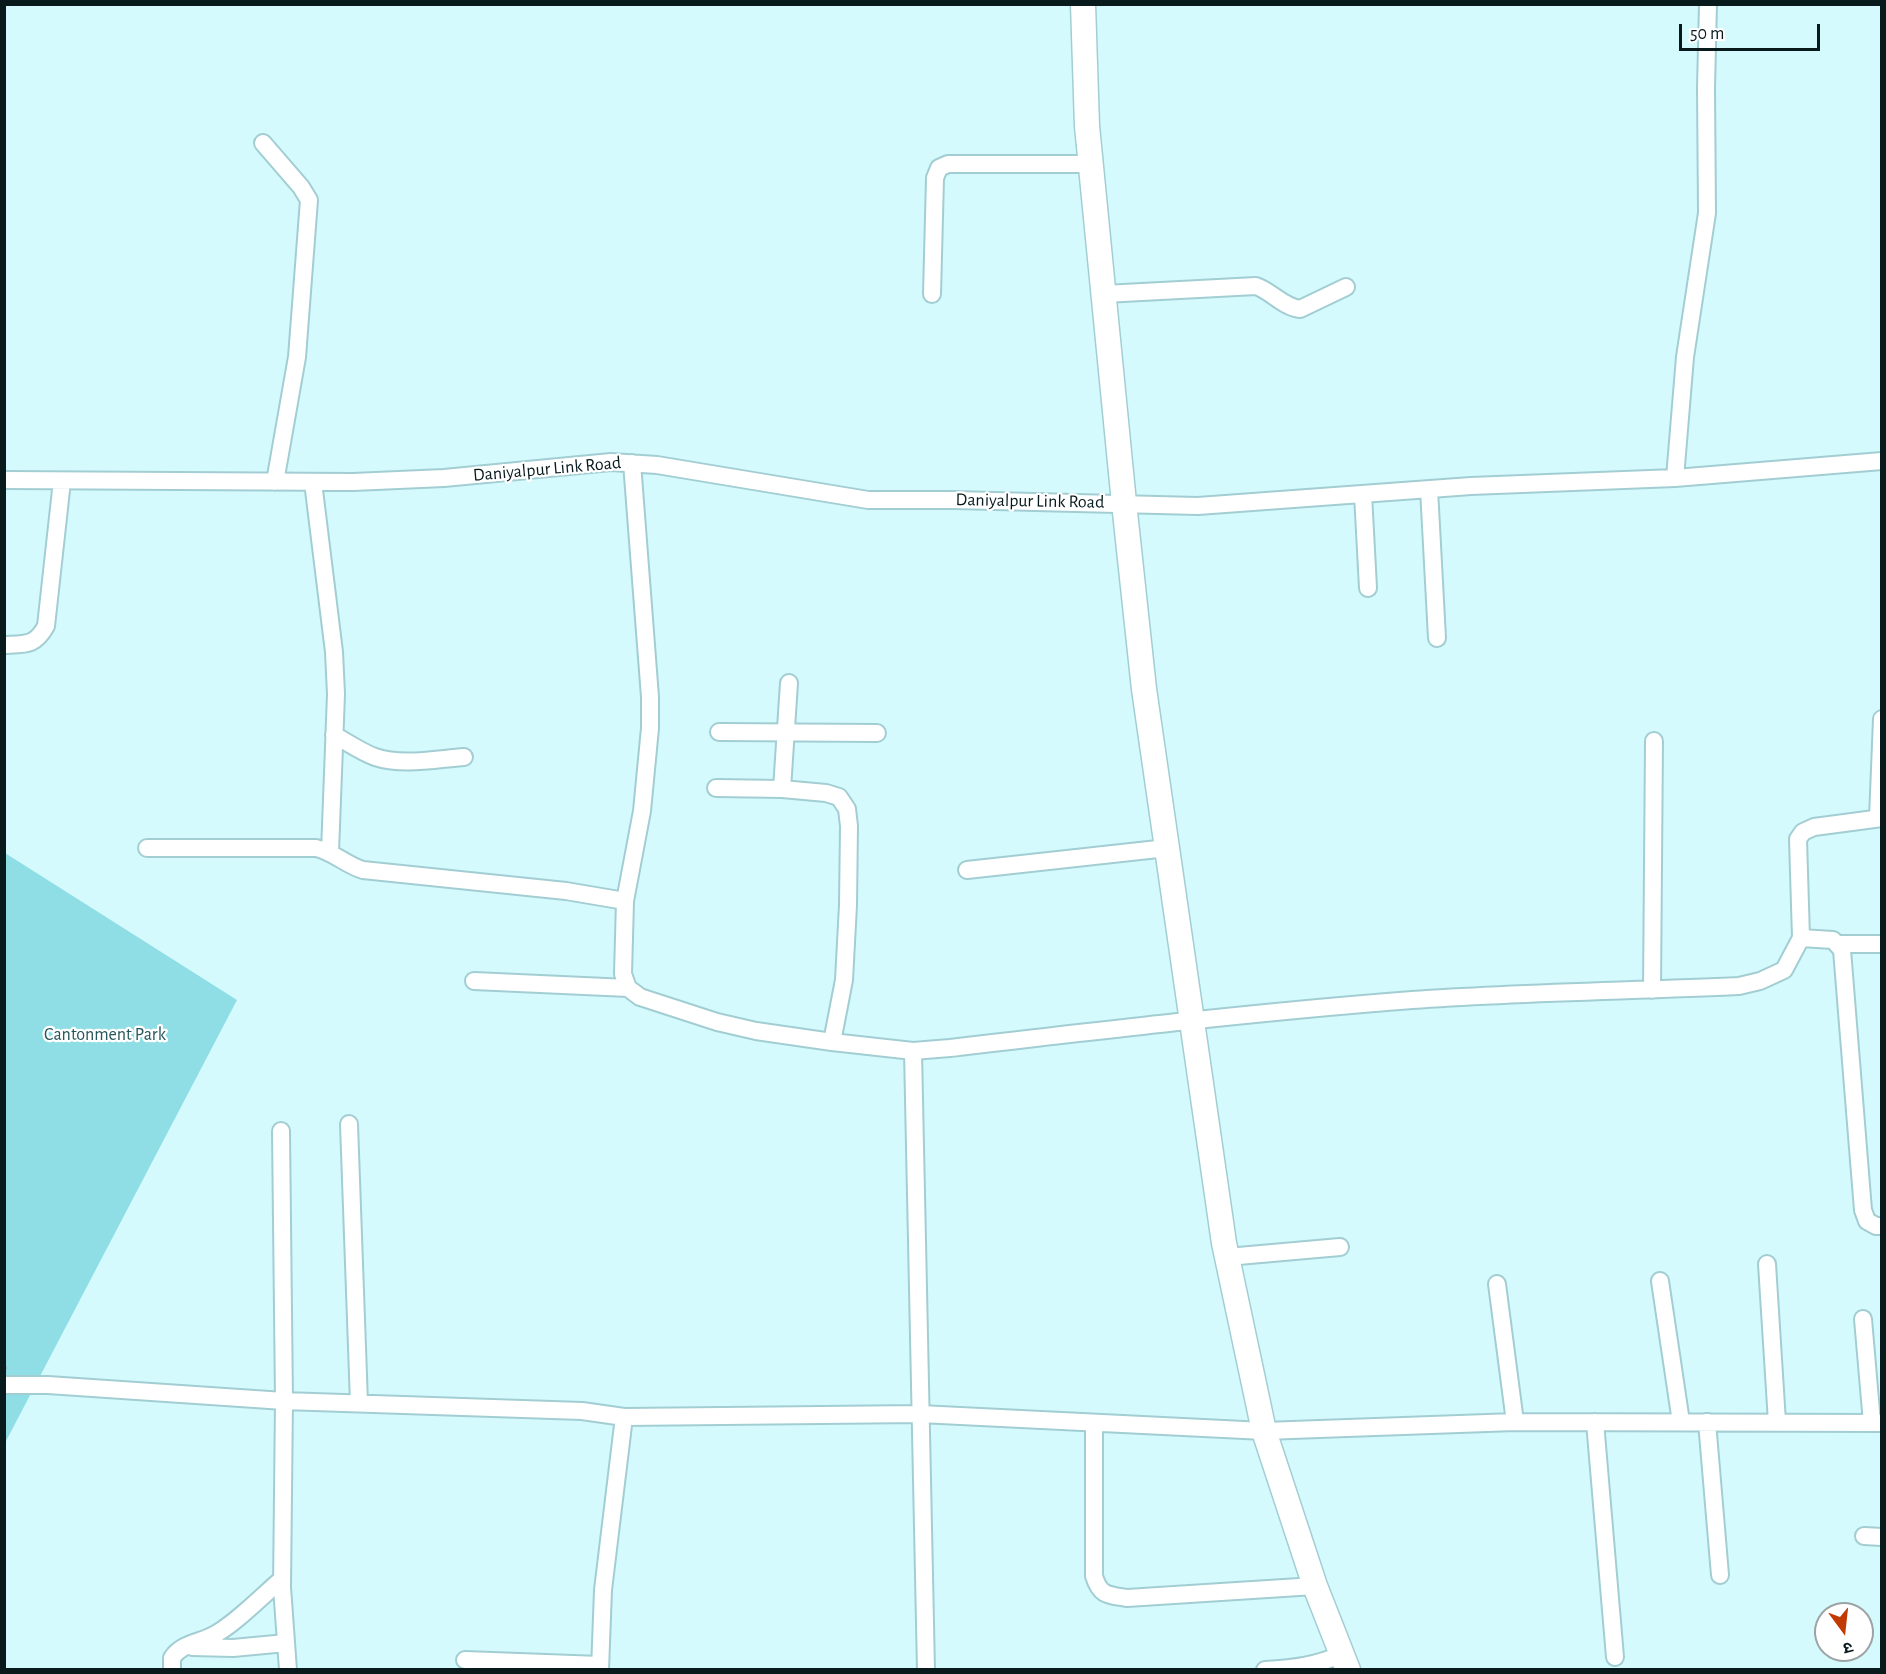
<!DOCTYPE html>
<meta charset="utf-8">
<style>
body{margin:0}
#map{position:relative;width:1886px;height:1674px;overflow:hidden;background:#d5fafd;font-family:"Alegreya Sans","Noto Sans Devanagari",sans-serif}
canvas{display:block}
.frame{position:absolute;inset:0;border:6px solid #081a1c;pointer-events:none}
.north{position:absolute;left:1814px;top:1602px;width:60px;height:60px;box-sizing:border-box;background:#fff;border:2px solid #9ca3a4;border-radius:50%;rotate:165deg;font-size:16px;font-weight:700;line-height:24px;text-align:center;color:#081a1c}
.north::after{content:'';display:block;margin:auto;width:21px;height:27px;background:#c23a03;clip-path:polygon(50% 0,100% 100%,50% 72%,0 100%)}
.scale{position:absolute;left:1679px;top:24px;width:141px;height:27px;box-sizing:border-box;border:3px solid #081a1c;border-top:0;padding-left:8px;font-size:18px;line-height:21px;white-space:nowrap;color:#081a1c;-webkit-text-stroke:4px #fff;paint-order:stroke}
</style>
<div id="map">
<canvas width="1886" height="1674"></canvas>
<div class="frame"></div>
<div class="north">उ</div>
<div class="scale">50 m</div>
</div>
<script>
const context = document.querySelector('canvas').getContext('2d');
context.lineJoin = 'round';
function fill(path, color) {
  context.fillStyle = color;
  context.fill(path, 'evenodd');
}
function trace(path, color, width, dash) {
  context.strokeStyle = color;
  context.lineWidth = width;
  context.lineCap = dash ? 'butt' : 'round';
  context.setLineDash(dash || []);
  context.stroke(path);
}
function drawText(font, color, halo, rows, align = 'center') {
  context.font = font + ' "Alegreya Sans",sans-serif';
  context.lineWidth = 4.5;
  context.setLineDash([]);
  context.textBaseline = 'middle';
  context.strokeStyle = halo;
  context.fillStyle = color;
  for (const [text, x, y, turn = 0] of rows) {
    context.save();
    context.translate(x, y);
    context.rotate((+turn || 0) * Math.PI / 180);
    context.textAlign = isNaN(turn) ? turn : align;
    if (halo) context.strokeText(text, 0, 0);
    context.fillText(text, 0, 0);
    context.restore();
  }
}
fill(new Path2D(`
 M5 853 237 1000 5 1443Z`), '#8fdee6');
const street = new Path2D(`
 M263 143 301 187 309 200 297 357 275 482
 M932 294 935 178 939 168 948 164H1091
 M1104 294 1256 286C1271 291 1283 307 1300 309L1346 287
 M632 463 650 697V728L642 811 625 901 623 974 628 988 640 997 717 1022 756 1031 832 1042 913 1051 950 1048C1104 1030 1257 1012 1412 1000 1520 992 1630 991 1739 986L1760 981 1784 970 1801 938 1798 839 1803 832 1814 827 1882 818
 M1675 478 1685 357 1707 213 1706 88 1708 4
 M4 480 353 482 444 478 611 462 657 465 868 500H954L1198 506 1471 486 1675 478 1882 461
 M313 482 334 652 336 694 330 852
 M1429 489 1437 638
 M1363 494 1368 588
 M4 645C26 644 35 646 46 626L62 481
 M719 732 877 733
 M334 735C347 742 361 752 375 757 402 766 436 759 464 757
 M716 788 782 789 826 793 839 797 847 809 849 826 848 905 844 980 832 1042
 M782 789 789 683
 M1878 818 1882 719
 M147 848H316C334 852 346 865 363 870L566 891 625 901
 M967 870 1167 848
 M1801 938 1833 940 1842 950 1863 1210 1867 1221 1876 1226H1882
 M1839 944H1882
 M474 981 628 988
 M1652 990 1654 741
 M913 1051 926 1670
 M349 1124 359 1403
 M281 1131 284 1401 282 1587 288 1670
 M1227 1257 1340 1247
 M1767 1264 1777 1422
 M1660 1281 1681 1422
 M1497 1284 1515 1422
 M1863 1319 1872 1423
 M6 1385H48L284 1401 582 1411 624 1417 920 1414 1264 1431 1515 1422 1882 1423
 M1595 1422 1615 1657
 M1707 1422 1720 1575
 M1094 1423V1576C1100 1596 1108 1595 1127 1598L1315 1586
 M1864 1536 1882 1537
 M192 1647 233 1648 286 1643
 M465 1660 600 1665
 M172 1670V1658C181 1644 198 1643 212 1636 233 1626 263 1595 282 1579
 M600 1670 603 1590 624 1417
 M1265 1670C1293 1668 1316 1666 1342 1654`);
const secondary = new Path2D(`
 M1083 4 1087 126 1124 503 1144 689 1224 1243 1264 1431 1315 1586 1348 1670`);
trace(street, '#a2ced3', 20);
trace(secondary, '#a2ced3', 27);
trace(new Path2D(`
 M4 1359 5 1370`), '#93b1b4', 4, [3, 4.5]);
trace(street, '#fff', 16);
trace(secondary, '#fff', 24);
drawText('18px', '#081a1c', '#fff', [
 ["Daniyalpur Link Road",547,469,-5],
 ["Daniyalpur Link Road",1030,501,1]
]);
drawText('18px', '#27565b', '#fff', [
 ["Cantonment Park",105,1035]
]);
</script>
